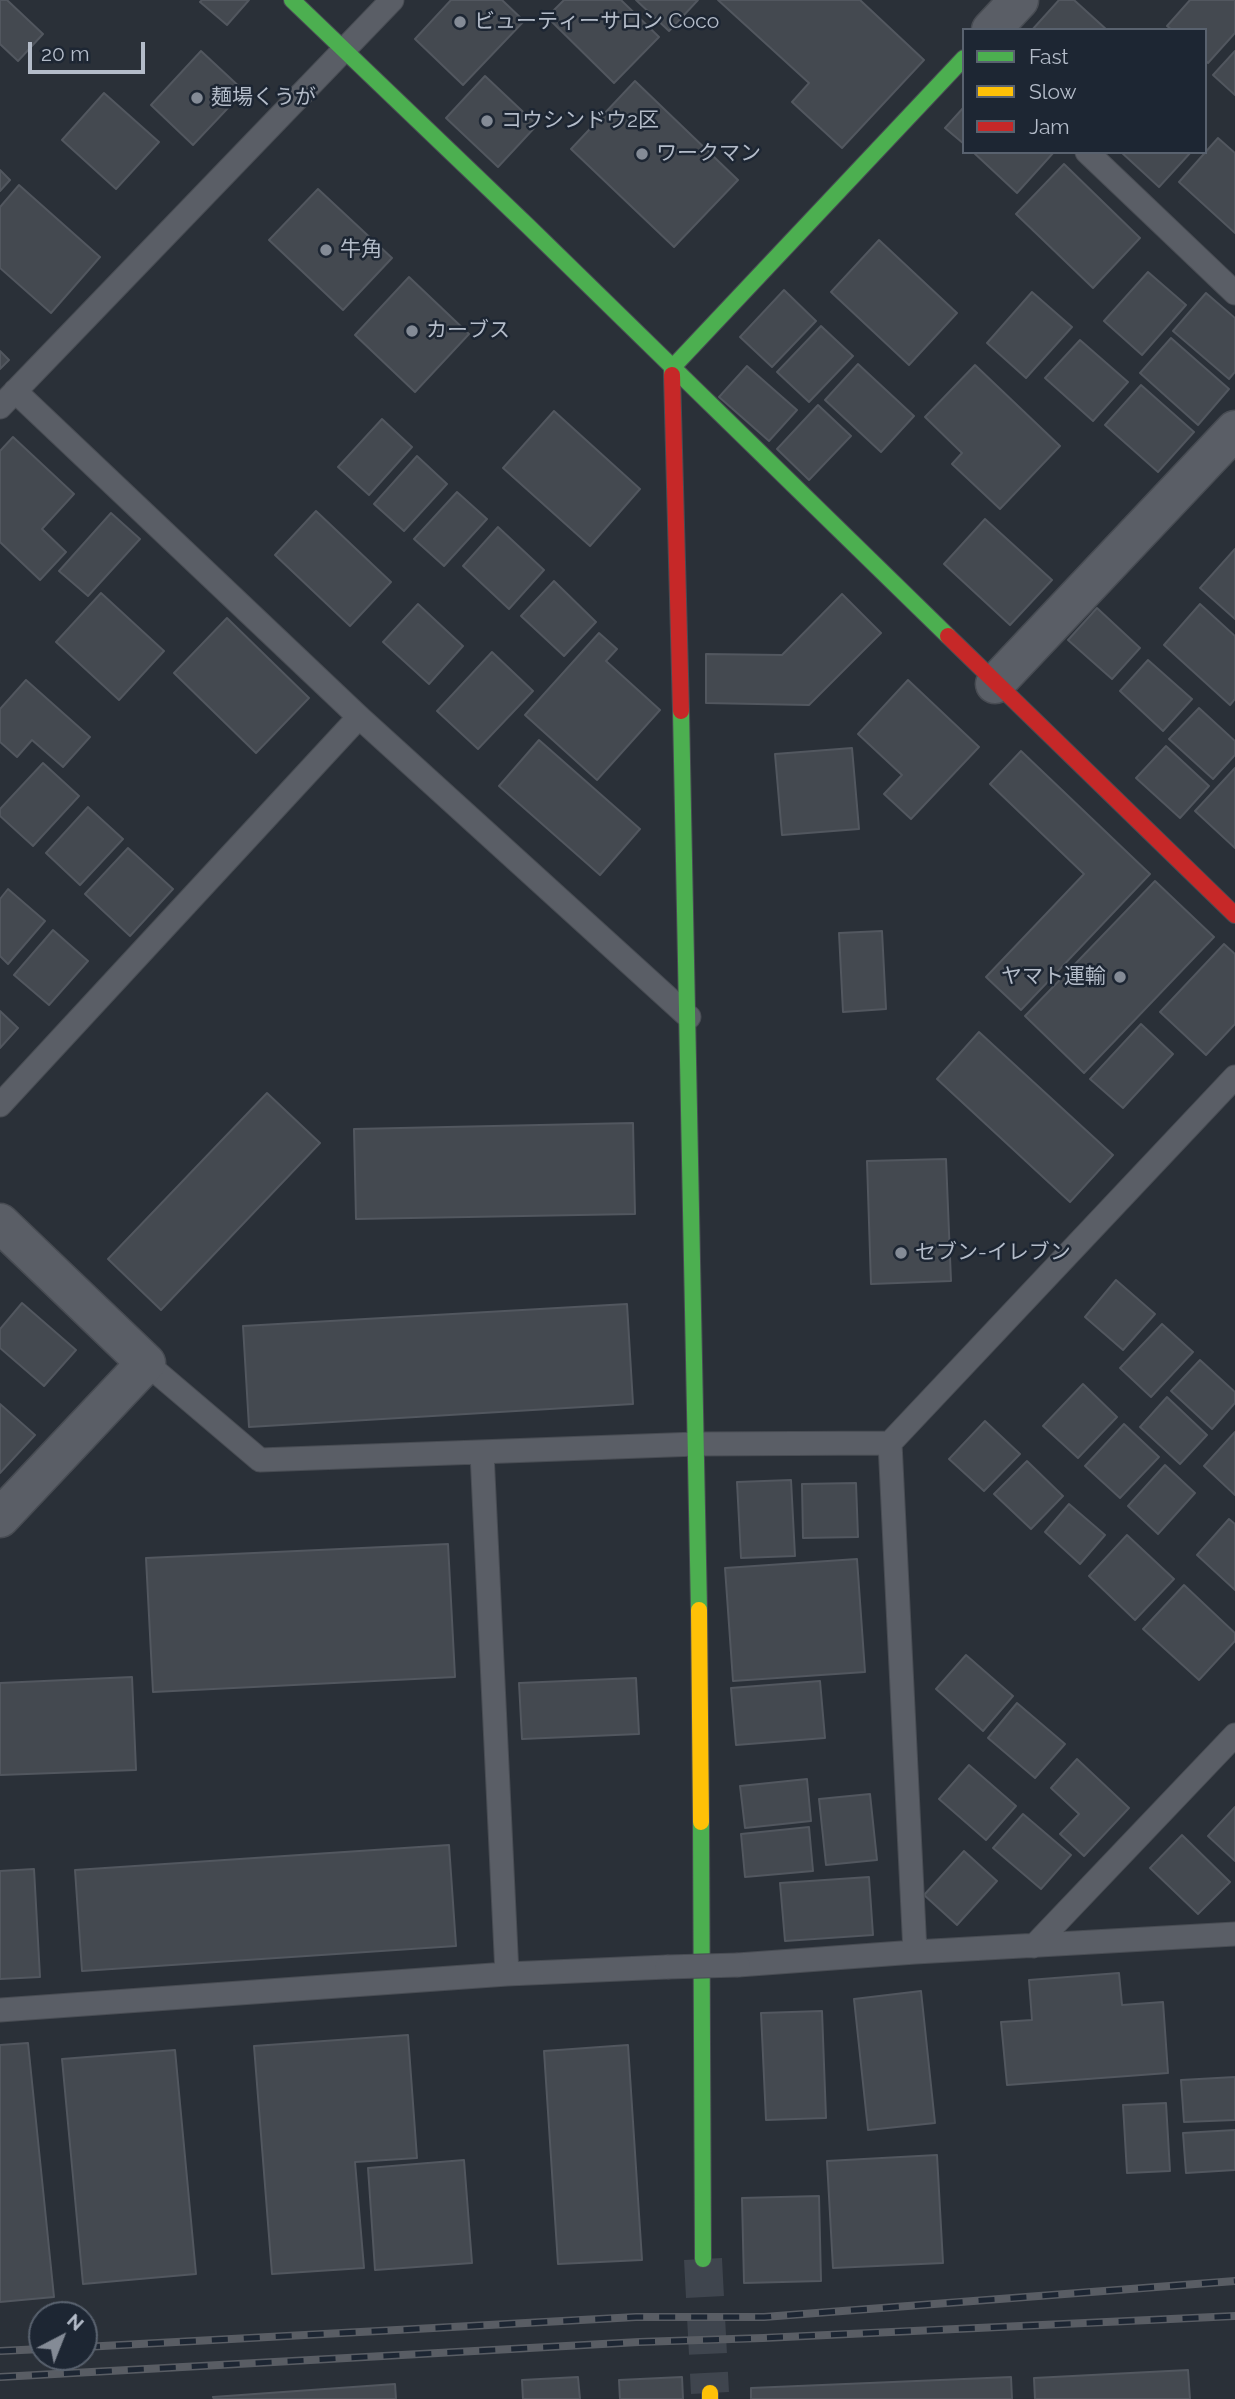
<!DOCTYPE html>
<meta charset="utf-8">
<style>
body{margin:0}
#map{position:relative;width:1235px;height:2399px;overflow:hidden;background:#2a3038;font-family:Raleway,sans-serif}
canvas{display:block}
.legend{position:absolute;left:962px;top:28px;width:245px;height:126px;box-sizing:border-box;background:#1d2633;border:2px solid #59626f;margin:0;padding:9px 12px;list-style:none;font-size:21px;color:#b4bcc9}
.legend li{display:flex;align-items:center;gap:14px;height:35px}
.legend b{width:35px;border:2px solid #59626f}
.north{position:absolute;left:28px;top:2301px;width:70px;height:70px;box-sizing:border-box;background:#1d2633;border:2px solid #59626f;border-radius:50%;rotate:42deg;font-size:19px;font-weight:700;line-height:28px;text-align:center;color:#b4bcc9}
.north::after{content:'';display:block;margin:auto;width:24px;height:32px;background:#848b96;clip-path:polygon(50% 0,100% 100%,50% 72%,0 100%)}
.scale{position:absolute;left:28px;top:42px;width:117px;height:32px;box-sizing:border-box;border:4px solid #b4bcc9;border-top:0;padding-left:9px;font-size:21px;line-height:24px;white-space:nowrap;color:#b4bcc9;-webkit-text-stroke:5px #1d2633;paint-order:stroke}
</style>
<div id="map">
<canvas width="1235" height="2399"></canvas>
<ul class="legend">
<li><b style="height:9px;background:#4caf50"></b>Fast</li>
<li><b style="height:9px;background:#ffc107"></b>Slow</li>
<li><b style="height:9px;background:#c62828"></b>Jam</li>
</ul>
<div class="north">N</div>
<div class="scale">20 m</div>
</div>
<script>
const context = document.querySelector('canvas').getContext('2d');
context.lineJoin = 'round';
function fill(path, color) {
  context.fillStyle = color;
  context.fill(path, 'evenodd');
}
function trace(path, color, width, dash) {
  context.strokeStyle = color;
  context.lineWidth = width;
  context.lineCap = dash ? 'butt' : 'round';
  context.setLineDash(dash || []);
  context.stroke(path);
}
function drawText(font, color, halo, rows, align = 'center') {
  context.font = font + ' Raleway,"Noto Sans JP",sans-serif';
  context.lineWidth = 5;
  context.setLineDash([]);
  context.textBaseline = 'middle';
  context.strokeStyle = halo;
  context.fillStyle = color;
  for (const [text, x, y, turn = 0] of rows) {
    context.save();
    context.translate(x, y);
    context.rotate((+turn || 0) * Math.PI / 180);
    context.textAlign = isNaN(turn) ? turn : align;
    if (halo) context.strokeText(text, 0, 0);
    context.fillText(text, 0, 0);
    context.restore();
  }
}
const building = new Path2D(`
 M0 0H7L43 34 18 61 0 44Z
 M202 0H249L227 25 200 2Z
 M451 0H502L524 21 463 85 415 39Z
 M564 0H621L659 37 614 83 547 17Z
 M636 0H698L669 31Z
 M718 0H860L924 60 842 148 792 102 809 83Z
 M1059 0H1074L1107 30H1032Z
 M1190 0H1235V33L1208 63 1205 60V30H1172L1167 26Z
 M201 51 244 91 193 145 151 105Z
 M1235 51V95L1213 75Z
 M485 76 537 125 498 167 446 118Z
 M635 81 738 180 674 247 571 149Z
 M104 93 159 142 116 189 62 140Z
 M964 107V144L945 128Z
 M1218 138 1235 153V233L1179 182Z
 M973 152H1054L1017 193Z
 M1121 152H1191L1159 187Z
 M1064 164 1140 238 1093 288 1016 214Z
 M0 170 10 180 0 191Z
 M19 185 100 257 51 313 0 268V207Z
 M318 189 392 258 343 310 269 240Z
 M879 240 957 313 909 365 831 292Z
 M1148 272 1186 305 1142 355 1104 321Z
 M409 277 469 334 415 392 355 335Z
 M784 290 816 321 772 367 740 337Z
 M1032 292 1072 327 1026 378 987 343Z
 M1206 293 1235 318V372L1229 379 1173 331Z
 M821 326 853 356 809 402 777 372Z
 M1171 338 1229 389 1198 425 1140 373Z
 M1080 340 1128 382 1093 421 1045 378Z
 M0 351 9 360 0 369Z
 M858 364 914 416 881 452 825 400Z
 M975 365 1060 446 1000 509 952 464 962 453 925 417Z
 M747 366 797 410 769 441 719 397Z
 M1141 385 1194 432 1158 472 1105 425Z
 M818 405 851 436 809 480 777 449Z
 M554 411 640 489 590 546 503 468Z
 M382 419 412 447 369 495 338 467Z
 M13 437 74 494 42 529 66 552 40 580 0 542V451Z
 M417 456 447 484 404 531 374 504Z
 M457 492 487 519 444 566 414 539Z
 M316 511 391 582 350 626 275 555Z
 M111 513 140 539 88 596 59 571Z
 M985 519 1052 580 1010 625 944 564Z
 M498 527 544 570 509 609 463 566Z
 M1235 549V619L1200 588Z
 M554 581 596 622 564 656 521 616Z
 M101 593 164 651 119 700 56 642Z
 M842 594 881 633 809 705 706 703V654L782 655Z
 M418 604 463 646 429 684 383 642Z
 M1200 604 1235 636V699L1230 705 1164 645Z
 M1097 608 1140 648 1112 679 1068 640Z
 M227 618 309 698 256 753 174 673Z
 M599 633 617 649 606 661 660 710 597 780 525 715Z
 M492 652 533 691 478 749 437 711Z
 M1148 660 1192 699 1163 731 1120 691Z
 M26 680 90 737 63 767 32 740 17 757 0 742V709Z
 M908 680 979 747 911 819 884 794 902 775 858 734Z
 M1199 708 1235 741V755L1213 779 1169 739Z
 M539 740 640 829 600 875 499 786Z
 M1166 746 1209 786 1180 818 1136 778Z
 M852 748 859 829 782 835 775 754Z
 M1021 751 1150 874 1021 1010 986 977 1084 874 990 784Z
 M43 763 79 796 33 846 0 816V809Z
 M1235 768V848L1195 811Z
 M88 807 123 839 80 885 46 853Z
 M128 848 173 889 130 936 85 894Z
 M1155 881 1214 937 1084 1073 1025 1016Z
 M8 889 45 921 8 964 0 956V899Z
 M53 930 88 961 49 1005 14 975Z
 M882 931 886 1009 843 1012 839 933Z
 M1224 944 1235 954V1024L1206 1055 1160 1012Z
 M0 1011 18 1028 0 1048Z
 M1141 1024 1173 1054 1123 1108 1090 1079Z
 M979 1032 1113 1155 1070 1202 937 1079Z
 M267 1093 320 1143 161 1310 108 1259Z
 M633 1123 635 1214 356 1219 354 1129Z
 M946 1159 951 1281 871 1284 867 1161Z
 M1116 1280 1155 1314 1123 1350 1085 1317Z
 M22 1303 76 1350 44 1386 0 1348V1329Z
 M627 1304 633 1404 249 1427 243 1326Z
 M1162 1324 1193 1352 1151 1397 1120 1368Z
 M1200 1360 1235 1392V1403L1212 1429 1171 1391Z
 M1083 1384 1117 1417 1078 1458 1043 1426Z
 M1167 1397 1207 1435 1180 1464 1140 1427Z
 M0 1404 35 1435 0 1473Z
 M985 1421 1020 1454 984 1491 949 1459Z
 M1124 1424 1159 1457 1120 1498 1085 1466Z
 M1235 1432V1495L1204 1466Z
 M1027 1461 1063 1496 1031 1529 994 1494Z
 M1165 1465 1195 1493 1158 1534 1128 1506Z
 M791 1480 795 1556 741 1558 737 1482Z
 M856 1483 858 1537 803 1538 802 1484Z
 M1069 1504 1105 1535 1080 1564 1045 1532Z
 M1229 1519 1235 1524V1590L1197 1555Z
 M1127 1535 1174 1579 1135 1620 1089 1576Z
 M448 1544 455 1677 153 1692 146 1558Z
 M857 1559 865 1672 733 1681 725 1568Z
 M1184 1585 1235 1633V1641L1199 1680 1143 1629Z
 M966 1655 1013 1696 983 1731 936 1689Z
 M132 1677 136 1770 0 1775V1683Z
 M636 1678 639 1734 522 1739 519 1683Z
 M820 1681 825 1738 736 1745 731 1688Z
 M1017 1703 1065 1744 1035 1778 988 1738Z
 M1077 1759 1129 1808 1084 1856 1060 1834 1079 1814 1051 1788Z
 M969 1765 1016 1806 986 1840 939 1799Z
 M807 1779 811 1821 745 1828 740 1786Z
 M870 1794 877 1860 826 1865 819 1799Z
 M1235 1807V1861L1208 1836Z
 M1023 1814 1071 1855 1041 1889 993 1848Z
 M809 1827 813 1871 745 1877 741 1834Z
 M1182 1835 1230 1882 1198 1914 1150 1868Z
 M449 1845 456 1946 82 1971 75 1870Z
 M964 1851 997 1881 957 1925 924 1895Z
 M34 1869 40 1977 0 1979V1871Z
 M869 1877 873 1935 785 1941 780 1883Z
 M1119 1973 1122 2005 1163 2002 1168 2073 1007 2085 1001 2022 1032 2020 1029 1980Z
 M921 1991 935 2123 868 2130 854 1999Z
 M822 2011 826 2118 766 2120 761 2013Z
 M408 2035 417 2158 355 2162 364 2268 272 2274 254 2046Z
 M28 2043 54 2297 0 2302V2045Z
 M628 2045 642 2260 558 2264 544 2051Z
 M175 2050 196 2274 83 2284 62 2059Z
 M1235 2077V2120L1184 2122 1181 2080Z
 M1166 2103 1170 2171 1127 2173 1123 2105Z
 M1235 2130V2170L1186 2173 1183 2133Z
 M937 2155 943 2263 833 2268 827 2161Z
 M464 2160 472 2263 375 2270 368 2168Z
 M819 2196 821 2281 744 2283 742 2198Z
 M1188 2370 1190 2399H1035L1034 2378Z
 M578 2377 580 2399H523L522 2380Z
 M682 2377 683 2399H620L619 2380Z
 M1011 2377 1012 2399H751V2388Z
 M395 2384 396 2399H214L213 2397Z`);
fill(building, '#444950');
trace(building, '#52575f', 2);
trace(new Path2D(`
 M703 2259 710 2393`), '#3f454e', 38, [38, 19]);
const lane = new Path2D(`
 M1087 152 1235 293
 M15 391 359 717 689 1017
 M0 407 392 0
 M0 1105 359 717
 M146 1363 260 1460 697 1444 890 1443
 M482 1453 507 1974
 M1034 1946 1235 1735
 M915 1952 890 1443 1235 1077
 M738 1965 915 1952 1235 1934
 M0 2010 507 1974 667 1967`);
const street = new Path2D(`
 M991 30 1019 0
 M995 684 1235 430
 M0 1223 146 1363 0 1518`);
const fast = new Path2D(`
 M292 0 529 227 948 636
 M672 375V368L964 58
 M681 711 699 1610
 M701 1822 703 2259`);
const slow = new Path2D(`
 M699 1610 701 1822
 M710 2393V2399`);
const jam = new Path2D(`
 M672 375 681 711
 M948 636 1235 915`);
trace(lane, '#484c53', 25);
trace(street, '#484c53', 41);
trace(fast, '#484c53', 18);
trace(slow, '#484c53', 18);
trace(jam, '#484c53', 18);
trace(lane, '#5a5e66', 23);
trace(street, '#5a5e66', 38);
trace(fast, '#4caf50', 16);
trace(slow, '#ffc107', 16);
trace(jam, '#c62828', 16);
const rail = new Path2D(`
 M84 2347 636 2317H764L1235 2281
 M0 2351 42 2349
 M0 2377 639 2342 763 2338 1235 2316`);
trace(rail, '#595d64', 8);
trace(rail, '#1d2633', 5, [16]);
const laneBridge = new Path2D(`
 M667 1967 738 1965`);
trace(laneBridge, '#484c53', 25, []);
trace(laneBridge, '#5a5e66', 23);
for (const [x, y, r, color] of [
 [460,22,7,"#848b96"],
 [197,98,7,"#848b96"],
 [487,121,7,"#848b96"],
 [642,154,7,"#848b96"],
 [326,250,7,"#848b96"],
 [412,331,7,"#848b96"],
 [1120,977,7,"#848b96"],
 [901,1253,7,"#848b96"]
]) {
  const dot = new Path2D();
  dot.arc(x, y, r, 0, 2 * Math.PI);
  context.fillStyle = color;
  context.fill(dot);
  trace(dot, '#1d2633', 2.5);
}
drawText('21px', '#b4bcc9', '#1d2633', [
 ["ビューティーサロン Coco",474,22],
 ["麺場くうが",211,98],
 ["コウシンドウ2区",501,121],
 ["ワークマン",656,154],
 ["牛角",340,250],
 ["カーブス",426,331],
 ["ヤマト運輸",1106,977,"right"],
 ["セブン-イレブン",915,1253]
], 'left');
</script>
